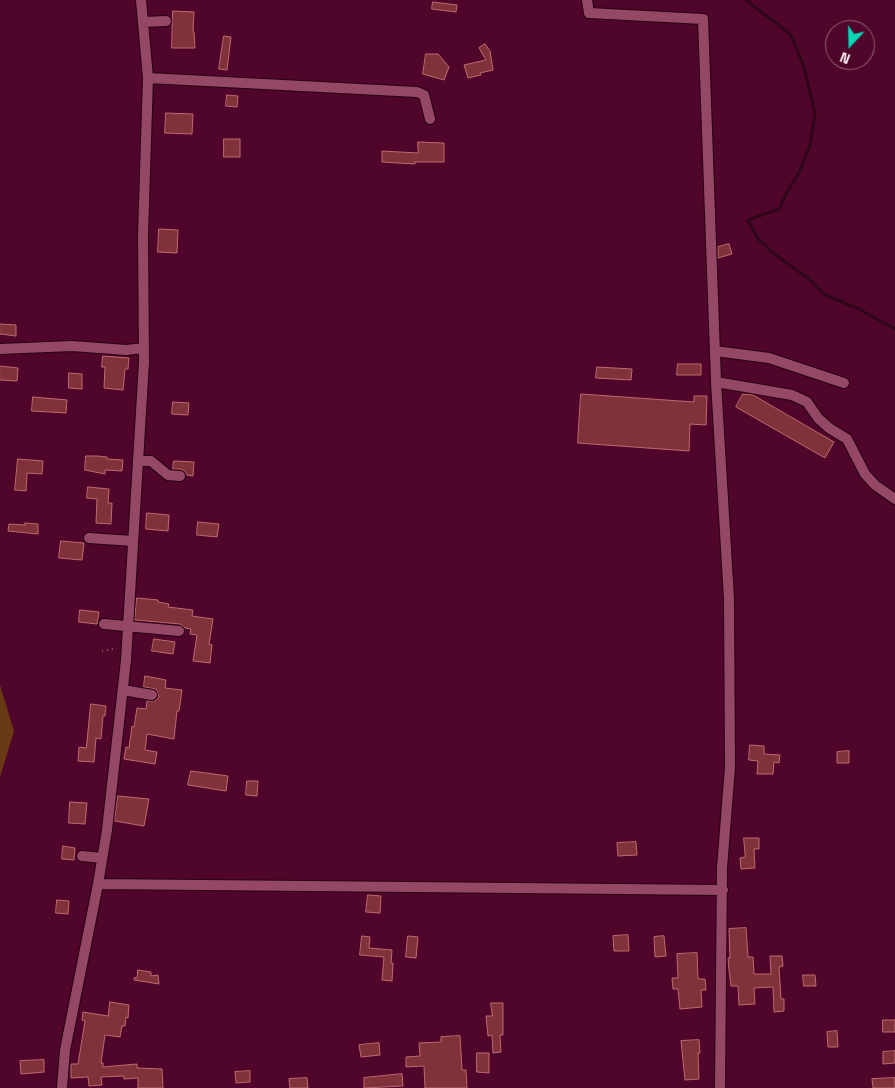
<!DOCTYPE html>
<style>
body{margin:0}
#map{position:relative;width:895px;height:1088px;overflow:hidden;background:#4f062a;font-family:"Space Grotesk",sans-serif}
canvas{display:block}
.north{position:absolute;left:825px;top:20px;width:50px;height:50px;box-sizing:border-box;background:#4f062a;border:1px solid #94647b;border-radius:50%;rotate:201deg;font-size:14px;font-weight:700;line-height:20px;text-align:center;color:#fcf2f5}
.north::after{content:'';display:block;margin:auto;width:18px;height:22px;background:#07d5b6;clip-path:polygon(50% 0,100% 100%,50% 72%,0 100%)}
</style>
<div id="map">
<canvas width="895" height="1088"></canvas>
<div class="north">N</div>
</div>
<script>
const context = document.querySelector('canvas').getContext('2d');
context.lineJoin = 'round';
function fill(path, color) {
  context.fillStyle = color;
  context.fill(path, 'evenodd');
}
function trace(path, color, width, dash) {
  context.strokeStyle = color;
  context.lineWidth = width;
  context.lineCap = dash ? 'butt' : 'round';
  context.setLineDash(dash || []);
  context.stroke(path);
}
fill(new Path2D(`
 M0 685 14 731 0 777Z`), '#673a13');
trace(new Path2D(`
 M746 0 791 35 803 64 815 113 810 145 800 171 787 192 779 209 748 220 758 239 777 256 808 278 825 295 857 308 895 329`), '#2e0718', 3);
const building = new Path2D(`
 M433 2 457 5 456 12 432 9Z
 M173 11 194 12 193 32H194L195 48H172Z
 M224 36 231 37 227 70 219 69Z
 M485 44 490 51 493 70 480 73 481 75 468 78 464 65 486 60 479 48Z
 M426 54H438L449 67 444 80 423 74Z
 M227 95 238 96 237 107 226 106Z
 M166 113 193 114 192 134 165 133Z
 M224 139H240V157H224Z
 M418 142 444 143V162H415V164L382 162V151L418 153Z
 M159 229 178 230 177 253 158 252Z
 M729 244 732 254 718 258V247Z
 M0 324 16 325V336L0 334Z
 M103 356 129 358 128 369H125L123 390 104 388 105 367H102Z
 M678 364H701V375H677Z
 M0 366 18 368 17 381 0 380Z
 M597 367 632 369 631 380 596 378Z
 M69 373 82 374V389L69 388Z
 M581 394 694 402V396H707L706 425 690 424 689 451 578 443Z
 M743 394 753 395 834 442 825 458 736 407Z
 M33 397 67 400 66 413 32 411Z
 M173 402 189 403 188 415 172 414Z
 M86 456H97L107 457V459L123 460 122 471 105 470V474L85 470Z
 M18 459 43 461 42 474 27 473 26 491 15 490Z
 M174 461 194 462 193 476 187 475 184 471 181 469H173Z
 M88 487 109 489 108 503H112L111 524 96 523 97 499 87 498Z
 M147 513 169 515 168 531 146 529Z
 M198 522 219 524 217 537 197 535Z
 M25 523 38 524V534L8 531 9 524 25 525Z
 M61 541 84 543 82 560 59 558Z
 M137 598 158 600V602L169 604 168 607 193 610 192 616 213 619 209 644 212 645 210 663 193 661 197 635 190 634 191 629 185 628 180 624 135 620Z
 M80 610 99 612 97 624 79 622Z
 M154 639 175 642 173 654 152 651Z
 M145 676 166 680 165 688 182 690 179 711H177L174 739 147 734 145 750 157 752 155 764 124 759 126 747 129 748 132 726 134 727 137 708 146 709 147 701H155L159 697 156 689 144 687Z
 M91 704 106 706 105 716H103L101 739 96 738 94 762 78 761 79 747 86 748Z
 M750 745 764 746V754L780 755 779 763 774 762 773 774H757L758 761 749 760Z
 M849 751V763H837V752Z
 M191 771 228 776 226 791 188 785Z
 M247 781H258L257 796 246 795Z
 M118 796 149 799 144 826 115 821Z
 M70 802 87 803 85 824 69 823Z
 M744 838H759V849H754L755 868 741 869 740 858 745 857Z
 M636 842 637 855 618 856 617 843Z
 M63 846 75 848 74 860 62 859Z
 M368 895 381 896 380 913 366 912Z
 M57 900 69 901 68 914 56 913Z
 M746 928 748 957H753L754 974H771L770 956H782L783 966 779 967 781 999H784V1011L774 1012 773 987 754 988 755 1004 739 1005 738 986H731L729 970 728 958H730L729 929Z
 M628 935 629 951H614L613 936Z
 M362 936 370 937 369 948 392 950 391 963H393L392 981 382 980 384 957 360 955Z
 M408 936 418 937 416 958 406 957Z
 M664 936 666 956 655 957 654 937Z
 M697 953 698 979H705L706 990H701L702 1007 680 1009 678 989H673L672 978H678L677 954Z
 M138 970 151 972V976L158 975 159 984 134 980V978L137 977Z
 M803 975H815L816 986H804Z
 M110 1002 129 1005 128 1018 126 1017 125 1026H122L120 1037 105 1035 101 1063H103V1067L137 1064V1068L162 1069 163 1088H138V1078L124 1079V1076L101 1077 102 1085 89 1086 88 1077 71 1078V1064H78L85 1021 82 1020 83 1012 108 1016Z
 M491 1003H503V1035H500L501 1052 493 1053 492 1035 488 1036 486 1016H492Z
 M883 1020H895V1032H883Z
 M837 1031 838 1047H828L827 1032Z
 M460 1036 462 1070H466L467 1088H425L424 1066 406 1067V1057L420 1056 419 1043 441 1042V1037Z
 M699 1040 700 1053H698L699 1079 685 1080 681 1041Z
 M379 1043 380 1055 361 1057 359 1045Z
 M895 1051V1063L883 1064V1052Z
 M477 1053H489V1073L477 1072Z
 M44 1060V1072L21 1074 20 1061Z
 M250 1071V1082L236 1083 235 1072Z
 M402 1074 403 1086 364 1088V1078Z
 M307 1078 308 1088H290L289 1079Z
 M895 1078V1088H873L872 1079Z`);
fill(building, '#80323a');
trace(building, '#bf6a6f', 1);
const minor = new Path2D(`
 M587 0 589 13 703 19 716 382 729 599 730 767 722 868 720 1088
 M143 22 166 21
 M148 78 417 92 424 95 430 119
 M0 349 72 346 126 350 144 348
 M715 351 769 358 844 383
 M716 382 792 395 807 402 818 418 829 428 847 439 865 474 875 485 895 499
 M138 461H151L168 475 180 476
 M89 538 133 541
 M104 624 179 631
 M123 690 152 695
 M82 856 102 858
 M98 884 723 890
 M62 1088 65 1050 98 884 107 830 126 660 144 362 143 235 148 78 141 0`);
trace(minor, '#260313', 12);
trace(new Path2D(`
 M102 651 117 648`), '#95657c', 2, [1, 4]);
trace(minor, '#944866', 10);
</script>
